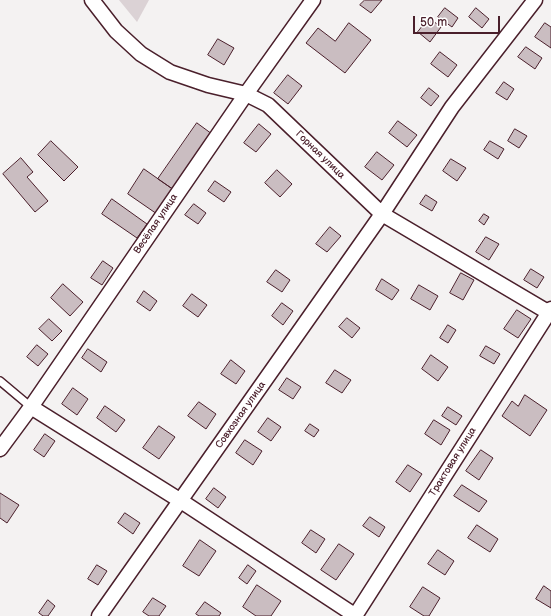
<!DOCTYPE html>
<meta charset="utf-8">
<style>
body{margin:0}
#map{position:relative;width:551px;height:616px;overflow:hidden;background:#f4f2f2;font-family:"Balsamiq Sans",sans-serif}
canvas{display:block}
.scale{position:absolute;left:413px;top:16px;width:87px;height:18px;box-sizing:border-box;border:2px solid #4a1f2b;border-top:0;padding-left:5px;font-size:12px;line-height:14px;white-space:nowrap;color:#4a1f2b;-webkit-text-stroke:3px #fff;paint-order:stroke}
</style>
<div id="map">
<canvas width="551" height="616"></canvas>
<div class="scale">50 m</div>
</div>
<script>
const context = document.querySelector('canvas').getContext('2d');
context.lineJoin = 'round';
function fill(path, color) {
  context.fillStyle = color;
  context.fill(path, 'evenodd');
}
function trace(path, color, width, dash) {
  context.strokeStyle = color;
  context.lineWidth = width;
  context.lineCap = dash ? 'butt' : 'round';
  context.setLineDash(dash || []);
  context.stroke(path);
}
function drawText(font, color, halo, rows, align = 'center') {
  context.font = font + ' "Balsamiq Sans",sans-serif';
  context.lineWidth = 4;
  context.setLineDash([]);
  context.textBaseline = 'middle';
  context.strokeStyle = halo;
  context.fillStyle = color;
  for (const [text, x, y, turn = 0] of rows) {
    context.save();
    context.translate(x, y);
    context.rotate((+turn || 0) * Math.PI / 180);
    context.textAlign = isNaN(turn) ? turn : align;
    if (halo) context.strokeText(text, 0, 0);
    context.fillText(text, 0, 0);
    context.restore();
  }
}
fill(new Path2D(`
 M119 0H149L137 22Z`), '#dbd2d5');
const building = new Path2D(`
 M365 0H382L371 13 360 5Z
 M445 8 458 18 452 27 438 17Z
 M476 8 489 19 482 28 469 17Z
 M429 18 441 27 430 42 418 32Z
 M349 23 371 40 345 73 306 43 318 28 335 41Z
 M545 23 551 27V48L535 37Z
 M218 39 234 48 224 65 208 55Z
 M526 47 542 58 535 69 518 57Z
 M440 52 457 65 448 77 431 64Z
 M288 75 302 86 288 104 274 93Z
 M504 82 514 89 507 100 496 93Z
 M429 88 439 96 431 106 421 98Z
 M398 121 417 135 407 147 389 133Z
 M197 123 212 134 174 190 158 179Z
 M259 124 271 134 256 152 244 143Z
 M515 129 527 136 519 148 508 141Z
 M51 141 78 167 64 181 38 155Z
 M490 141 504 149 498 159 484 150Z
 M377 152 394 165 382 180 365 167Z
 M21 158 33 172 27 177 48 201 35 212 3 174Z
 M451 159 466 168 457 181 443 171Z
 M144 169 174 190 157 214 128 194Z
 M277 170 292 184 280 197 265 183Z
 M215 181 231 192 224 202 208 191Z
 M426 195 437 202 432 211 420 204Z
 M112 199 147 224 137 238 102 214Z
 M194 204 206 213 198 224 185 215Z
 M484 214 489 217 484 225 479 221Z
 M330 227 341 236 327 252 316 244Z
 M486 237 499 244 489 260 476 252Z
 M103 261 113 268 102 285 91 278Z
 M531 269 544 277 537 288 524 280Z
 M276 270 290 280 282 292 267 282Z
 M461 273 474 280 463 300 450 293Z
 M382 279 399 290 392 300 376 290Z
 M63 284 83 302 70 316 51 298Z
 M419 285 438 296 430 310 411 299Z
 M144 291 157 301 150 311 137 302Z
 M192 294 207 305 198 317 183 306Z
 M282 303 293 311 283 325 272 316Z
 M517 310 531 319 518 338 504 329Z
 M347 318 360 328 352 338 339 327Z
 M49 319 62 331 52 341 39 329Z
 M448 325 456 330 448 343 440 338Z
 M37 345 48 354 38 366 27 357Z
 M486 346 500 354 494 364 480 356Z
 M88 349 107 362 101 372 82 358Z
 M431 355 448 367 438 381 422 369Z
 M231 360 245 371 236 384 221 374Z
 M335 370 351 380 342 393 326 383Z
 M287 378 301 387 293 399 279 390Z
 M73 388 88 399 77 415 62 404Z
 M525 395 547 410 530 436 502 416 512 401 518 406Z
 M199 402 216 414 206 429 188 416Z
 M105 406 125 420 116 432 97 418Z
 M448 407 462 416 456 425 442 416Z
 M268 418 281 427 271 441 258 432Z
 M434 420 450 430 441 445 425 434Z
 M310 424 319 430 314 437 305 431Z
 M159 426 175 437 159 459 143 448Z
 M45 434 55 441 44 457 34 450Z
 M245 440 262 451 253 465 236 453Z
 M481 450 493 458 479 480 466 471Z
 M408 465 422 474 410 492 396 482Z
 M462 485 487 501 479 512 454 496Z
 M214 488 226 497 218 508 206 499Z
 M0 493 19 505 7 523 0 518Z
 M125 513 140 523 133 534 118 523Z
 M370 517 385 527 379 537 363 526Z
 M477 525 498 539 490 552 468 538Z
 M311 530 325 539 316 553 302 543Z
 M200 540 216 551 199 576 183 566Z
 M339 544 354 554 336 580 321 570Z
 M438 550 454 561 445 575 428 564Z
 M97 565 107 571 98 585 88 579Z
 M248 565 256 571 247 584 239 578Z
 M257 585 281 601 271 616H256L243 607Z
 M544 586 551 591V608L536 599Z
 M423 587 440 598 429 616H424L410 607Z
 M153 598 166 606 159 616H149L143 612Z
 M48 600 55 606 48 616H43L39 613Z
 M205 602 221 613 219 616H199L196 614Z`);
fill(building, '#cabdc1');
trace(building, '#4a1f2b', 1);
const service = new Path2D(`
 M0 381 31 407`);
const minor = new Path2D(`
 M92 0 116 31 141 54 170 72 208 85 246 94 268 105 382 214 551 314
 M31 407 181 501 356 616
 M0 449 31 407 246 94 313 0
 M99 616 382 214 452 107 535 0
 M355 616 551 309`);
trace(service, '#4a1f2b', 10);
trace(minor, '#4a1f2b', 17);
trace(service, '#fff', 7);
trace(minor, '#fff', 14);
drawText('10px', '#4a1f2b', '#fff', [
 ["Горная улица",320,155,44],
 ["Весёлая улица",156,224,-56],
 ["Совхозная улица",241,415,-55],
 ["Трактовая улица",453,462,-58]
]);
</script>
